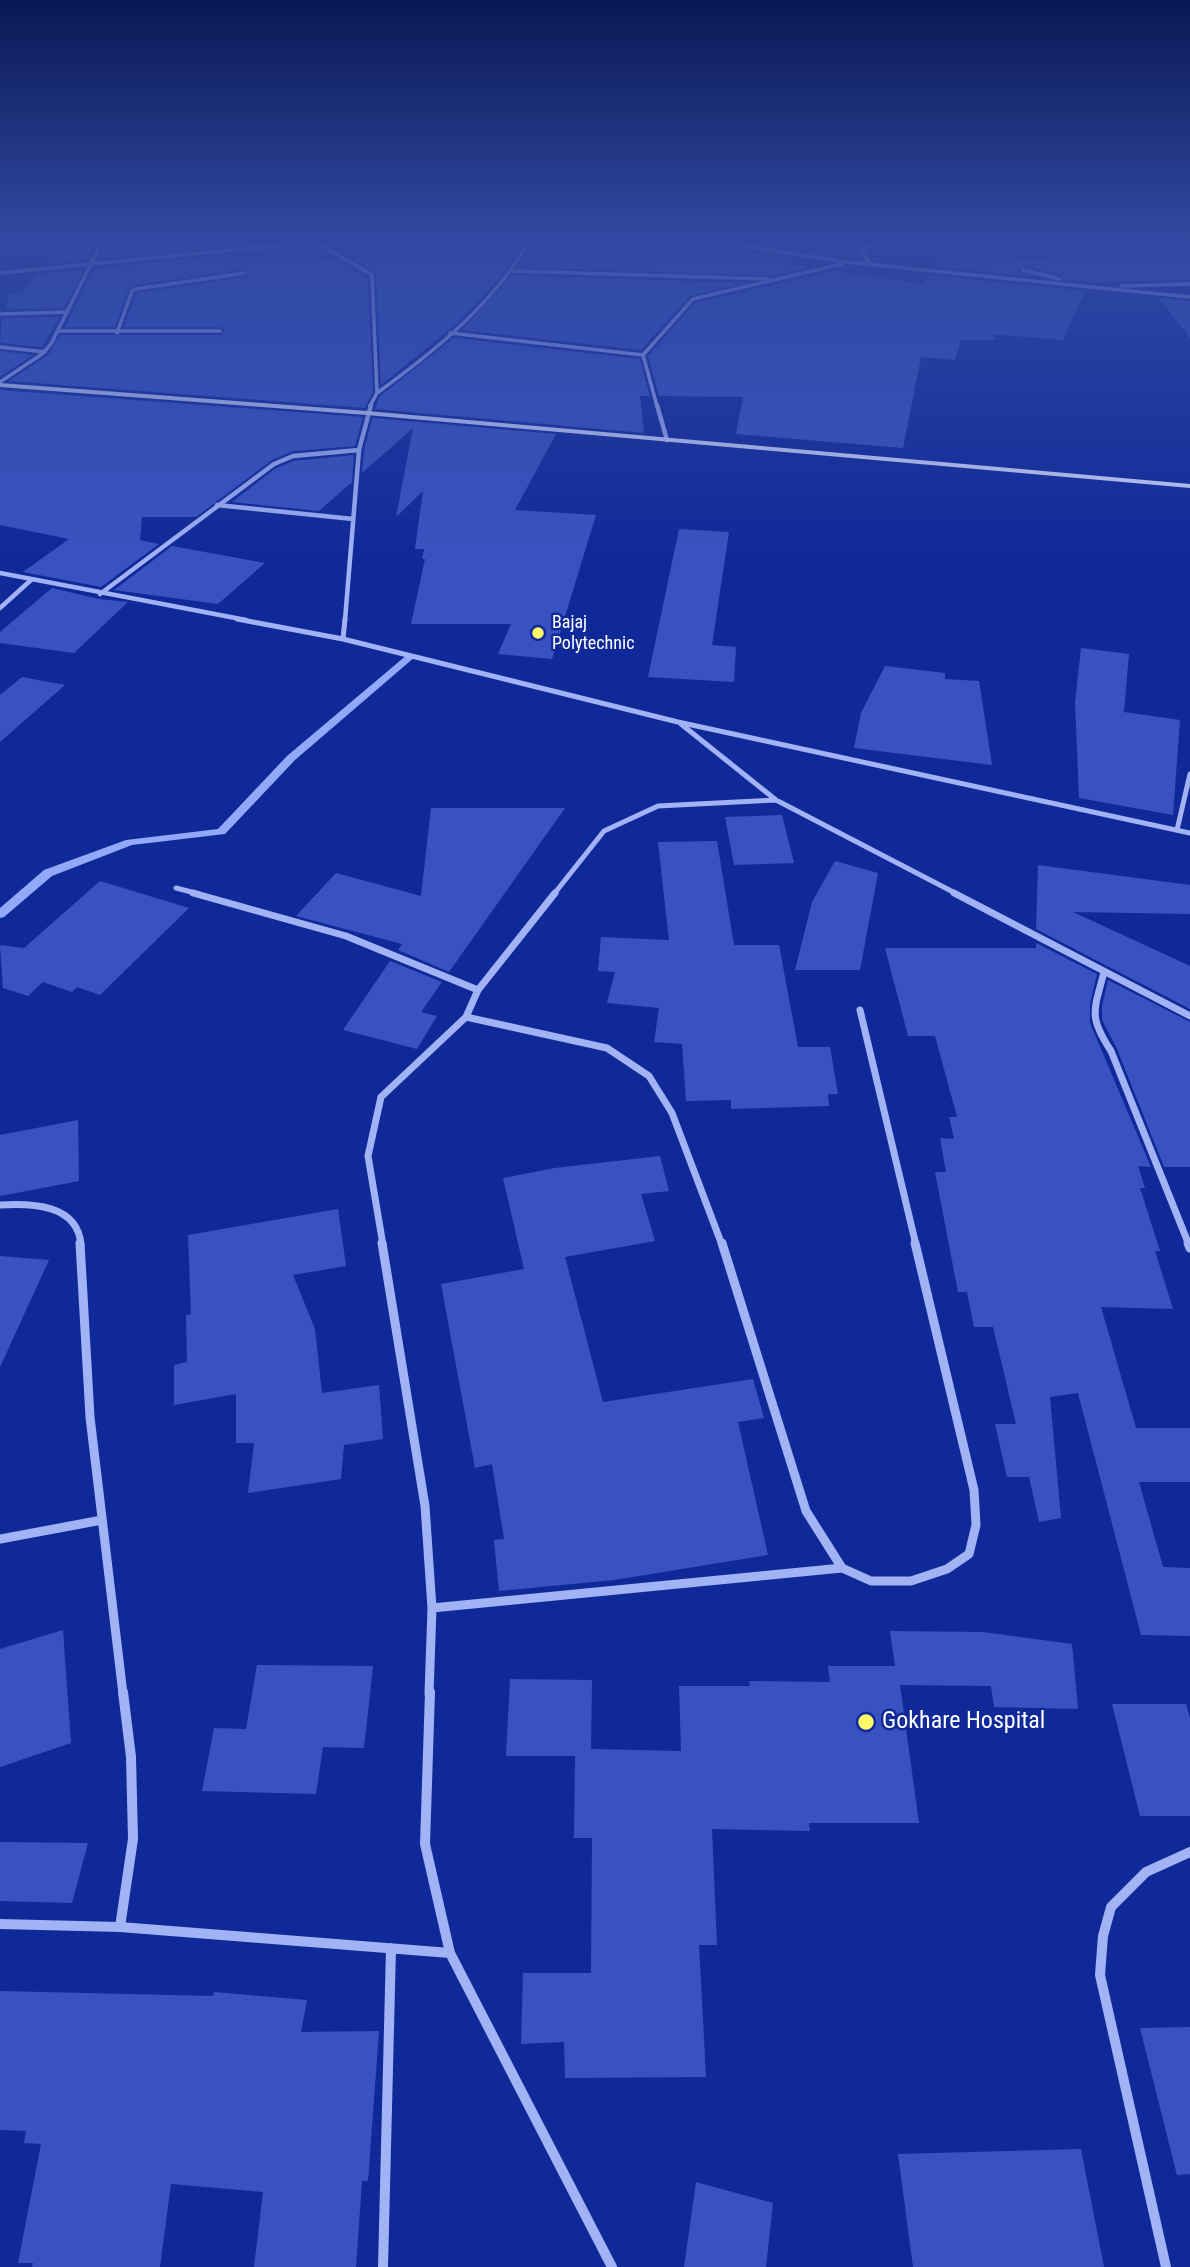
<!DOCTYPE html>
<style>
body{margin:0}
canvas{display:block;background:#102999}
</style>
<canvas width="1190" height="2267"></canvas>
<script>
const context = document.querySelector('canvas').getContext('2d');
context.lineJoin = 'round';
function fill(path, color) {
  context.fillStyle = color;
  context.fill(path, 'evenodd');
}
function trace(path, color, width, dash) {
  context.strokeStyle = color;
  context.lineWidth = width;
  context.lineCap = dash ? 'butt' : 'round';
  context.setLineDash(dash || []);
  context.stroke(path);
}
function drawText(font, color, halo, rows, align = 'center') {
  context.font = font + ' "Roboto Condensed",sans-serif';
  context.lineWidth = 5;
  context.setLineDash([]);
  context.textBaseline = 'middle';
  context.strokeStyle = halo;
  context.fillStyle = color;
  for (const [text, x, y, turn = 0] of rows) {
    context.save();
    context.translate(x, y);
    context.rotate((+turn || 0) * Math.PI / 180);
    context.textAlign = isNaN(turn) ? turn : align;
    if (halo) context.strokeText(text, 0, 0);
    context.fillText(text, 0, 0);
    context.restore();
  }
}
fill(new Path2D(`
 M408 654 416 656 295 760 225 834 132 845 52 876 4 917 0 918V908L44 870 126 840 218 829 287 756Z`), '#92a8f8');
fill(new Path2D(`
 M236 238 233 246 98 259 105 247 181 248 187 239Z
 M388 238H512V251H518L497 281 460 321 381 385 376 274 352 258H360L362 252 393 251Z
 M1038 238H1190V280L1089 282 1064 280 1061 275 1023 266 1019 268 1020 273 1031 276 933 266 940 251 1055 262 1038 244 1043 243Z
 M588 239 679 242 718 246 737 249 736 251 793 258 789 263H793L791 265 809 267 771 276 518 267 528 251 586 253Z
 M59 245 95 246 88 260 44 264Z
 M229 255 228 257 335 258 368 278 373 392 365 408 9 381 48 355 60 335H222L224 330 220 327H124L137 293 246 277 249 273 246 269 135 285 128 290 115 327H65L94 268Z
 M84 269 64 308 5 309 10 294 22 293 37 274Z
 M832 271 924 284 929 275 1085 291 1063 340 993 334 996 340H961L955 360 921 357 903 448 736 434 743 397 659 396 648 356 695 303Z
 M512 275H513L744 283 690 296 641 350 462 330Z
 M1159 298 1190 301V338Z
 M60 317 42 347 0 343 2 318Z
 M454 338 640 359 650 396H640L644 433 375 409 380 396Z
 M0 351 33 355 0 377Z
 M0 390 363 417 355 446 293 451 272 460 196 517H142L140 540 159 544 101 587 23 572 69 539 0 525Z
 M372 418 556 434 515 510 596 515 552 659 498 654 511 624H411L425 559H422L424 549H415L423 491 396 517 413 428 362 473 364 451Z
 M354 455 352 482 319 511 232 502 276 468 294 461Z
 M679 529 729 532 712 645 736 647 734 682 648 677Z
 M172 546 265 563 218 604 114 590Z
 M52 588 99 599 128 602 74 653 0 643V632Z
 M1081 648 1129 654 1124 712 1180 720 1173 815 1079 798 1075 703Z
 M885 666 945 673V679L979 681 992 765 854 748 861 713Z
 M22 677 65 685 0 742V695Z
 M431 808H565L449 972 398 950 402 944 296 916 336 873 421 896Z
 M782 815 794 863 734 865 725 817Z
 M717 841 734 945H779L798 1047H830L838 1094H828L829 1106 731 1109V1100L686 1101 682 1044 654 1042 659 1008 607 1003 615 972 598 971 601 937 669 940 658 842Z
 M835 861 878 873 860 970H795L812 902Z
 M1038 865 1190 885V914L1073 912 1190 966V1009L1036 929Z
 M100 881 189 908 100 995 77 987 72 992 43 982 28 996 3 988 0 945 24 948Z
 M1036 943 1097 974 1090 1004V1023L1151 1167 1138 1166 1145 1188H1140L1160 1251H1155L1173 1309 1101 1307 1136 1428H1190V1482H1139L1163 1567 1190 1568V1636L1141 1635 1078 1393 1050 1397 1061 1518 1039 1522 1029 1477H1007L995 1424H1016L993 1327H974L967 1292H958L935 1172H946L940 1138 954 1139 949 1117H957L935 1036H908L885 948H1036Z
 M390 961 442 982 421 1012 437 1016 417 1049 343 1030Z
 M1108 980 1190 1022V1167H1164L1117 1049 1102 1020V1006Z
 M78 1120 79 1181 0 1196V1135Z
 M660 1156 669 1191 641 1194 655 1241 565 1257 603 1402 753 1379 764 1418 738 1422 768 1555 614 1580 499 1591 494 1540 504 1539 492 1464 475 1468 441 1284 524 1269 503 1178 555 1168Z
 M338 1209 346 1266 293 1275 315 1329 322 1393 379 1385 383 1439 344 1445 341 1479 248 1493 254 1443H236V1394L174 1405V1365L187 1362 186 1315 191 1314 188 1235Z
 M0 1256 49 1260 0 1367Z
 M63 1630 71 1743 0 1767V1649Z
 M890 1631 983 1632 1072 1644 1078 1709 994 1707 991 1686 900 1685 919 1823H809L810 1831 712 1829 717 1945H699L706 2077 565 2078 564 2042 521 2044 523 1973H591L592 1838H574L575 1756H506L510 1679 592 1680 591 1749 681 1751 679 1686H750L749 1681 830 1682 828 1666H895Z
 M257 1665 373 1666 364 1748 323 1747 316 1794 202 1791 214 1728 246 1729Z
 M1112 1704H1186L1190 1718V1816H1140Z
 M0 1842 88 1843 72 1903 0 1901Z
 M0 1991 213 1996 214 1992 307 2000 301 2032 379 2031 368 2181H362L356 2267H254L263 2192 171 2184 160 2267H32L33 2263H18L41 2144 24 2143 26 2131 0 2130Z
 M1190 2027V2174L1177 2175 1140 2028Z
 M1081 2149 1104 2267H913L898 2154Z
 M696 2182 773 2203 766 2267H684Z`), '#3853c1');
trace(new Path2D(`
 M310 238 372 275 377 393 370 406
 M693 238 846 262 1190 297
 M856 238 861 250
 M774 252 784 238
 M869 263 861 250 883 241 931 238
 M1023 270 1060 279
 M513 271 768 279
 M0 273 313 242
 M1121 286 1190 284
 M0 314 68 312
 M60 331H220
 M117 333 132 291 136 289 245 273
 M450 333 643 355
 M0 347 45 352
 M0 382 42 354 51 344 104 238
 M377 393C435 351 496 302 531 238
 M657 406 643 355 693 299 842 264`), '#a1b2f5', 3.5);
trace(new Path2D(`
 M657 405 667 440
 M217 505 353 519
 M0 573 246 620
 M100 594 274 464 293 456 359 450
 M0 608 31 580
 M345 620 359 450 371 405`), '#a1b2f5', 4.5);
trace(new Path2D(`
 M237 619 343 639 678 722 1190 833
 M343 639 345 619
 M681 724 776 800 957 894
 M1177 830 1190 774
 M176 888 199 894
 M554 894 604 831 658 806 776 800`), '#a1b2f5', 5);
trace(new Path2D(`
 M193 893 346 936 478 990
 M954 893 1190 1016
 M1104 972C1094 1011 1088 1016 1111 1051L1189 1245
 M860 1010 916 1245
 M466 1017 607 1048 649 1076 672 1113 722 1245
 M0 1205C31 1203 78 1204 81 1245
 M383 1245 368 1156 381 1097 466 1017 478 990 555 893`), '#a1b2f5', 7);
trace(new Path2D(`
 M80 1243 90 1417 123 1694
 M382 1243 425 1506 432 1608 429 1694
 M722 1243 806 1511 842 1568 871 1581H911L947 1569 969 1554 976 1525 974 1490 915 1243
 M1188 1243 1190 1248
 M0 1539 102 1520
 M432 1608 842 1568`), '#a1b2f5', 9);
trace(new Path2D(`
 M430 1692 425 1844 450 1953
 M0 1924 120 1927 450 1953 612 2267
 M120 1927 133 1839 131 1757 123 1692
 M383 2267 391 1948
 M1166 2267 1100 1975 1103 1936 1111 1907 1146 1872 1190 1852`), '#a1b2f5', 10);
fill(new Path2D(`
 M0 383 367 411 1190 484V488L367 415 0 387Z`), '#d1d9fd');
const sky = context.createLinearGradient(0, 0, 0, 555);
sky.addColorStop(0, '#091754');
sky.addColorStop(0.43, '#3149a2');
sky.addColorStop(1, '#3149a200');
context.fillStyle = sky;
context.fillRect(0, 0, 1190, 555);
for (const [x, y, r, color] of [
 [538,633,7,"#fff965"],
 [866,1722,9,"#fff965"]
]) {
  const dot = new Path2D();
  dot.arc(x, y, r, 0, 2 * Math.PI);
  context.fillStyle = color;
  context.fill(dot);
  trace(dot, '#102999', 2.5);
}
drawText('18px', '#fff', '#102999', [
 ["Bajaj",552,623],
 ["Polytechnic",552,644]
], 'left');
drawText('24px', '#fff', '#102999', [
 ["Gokhare Hospital",882,1722]
], 'left');
</script>
